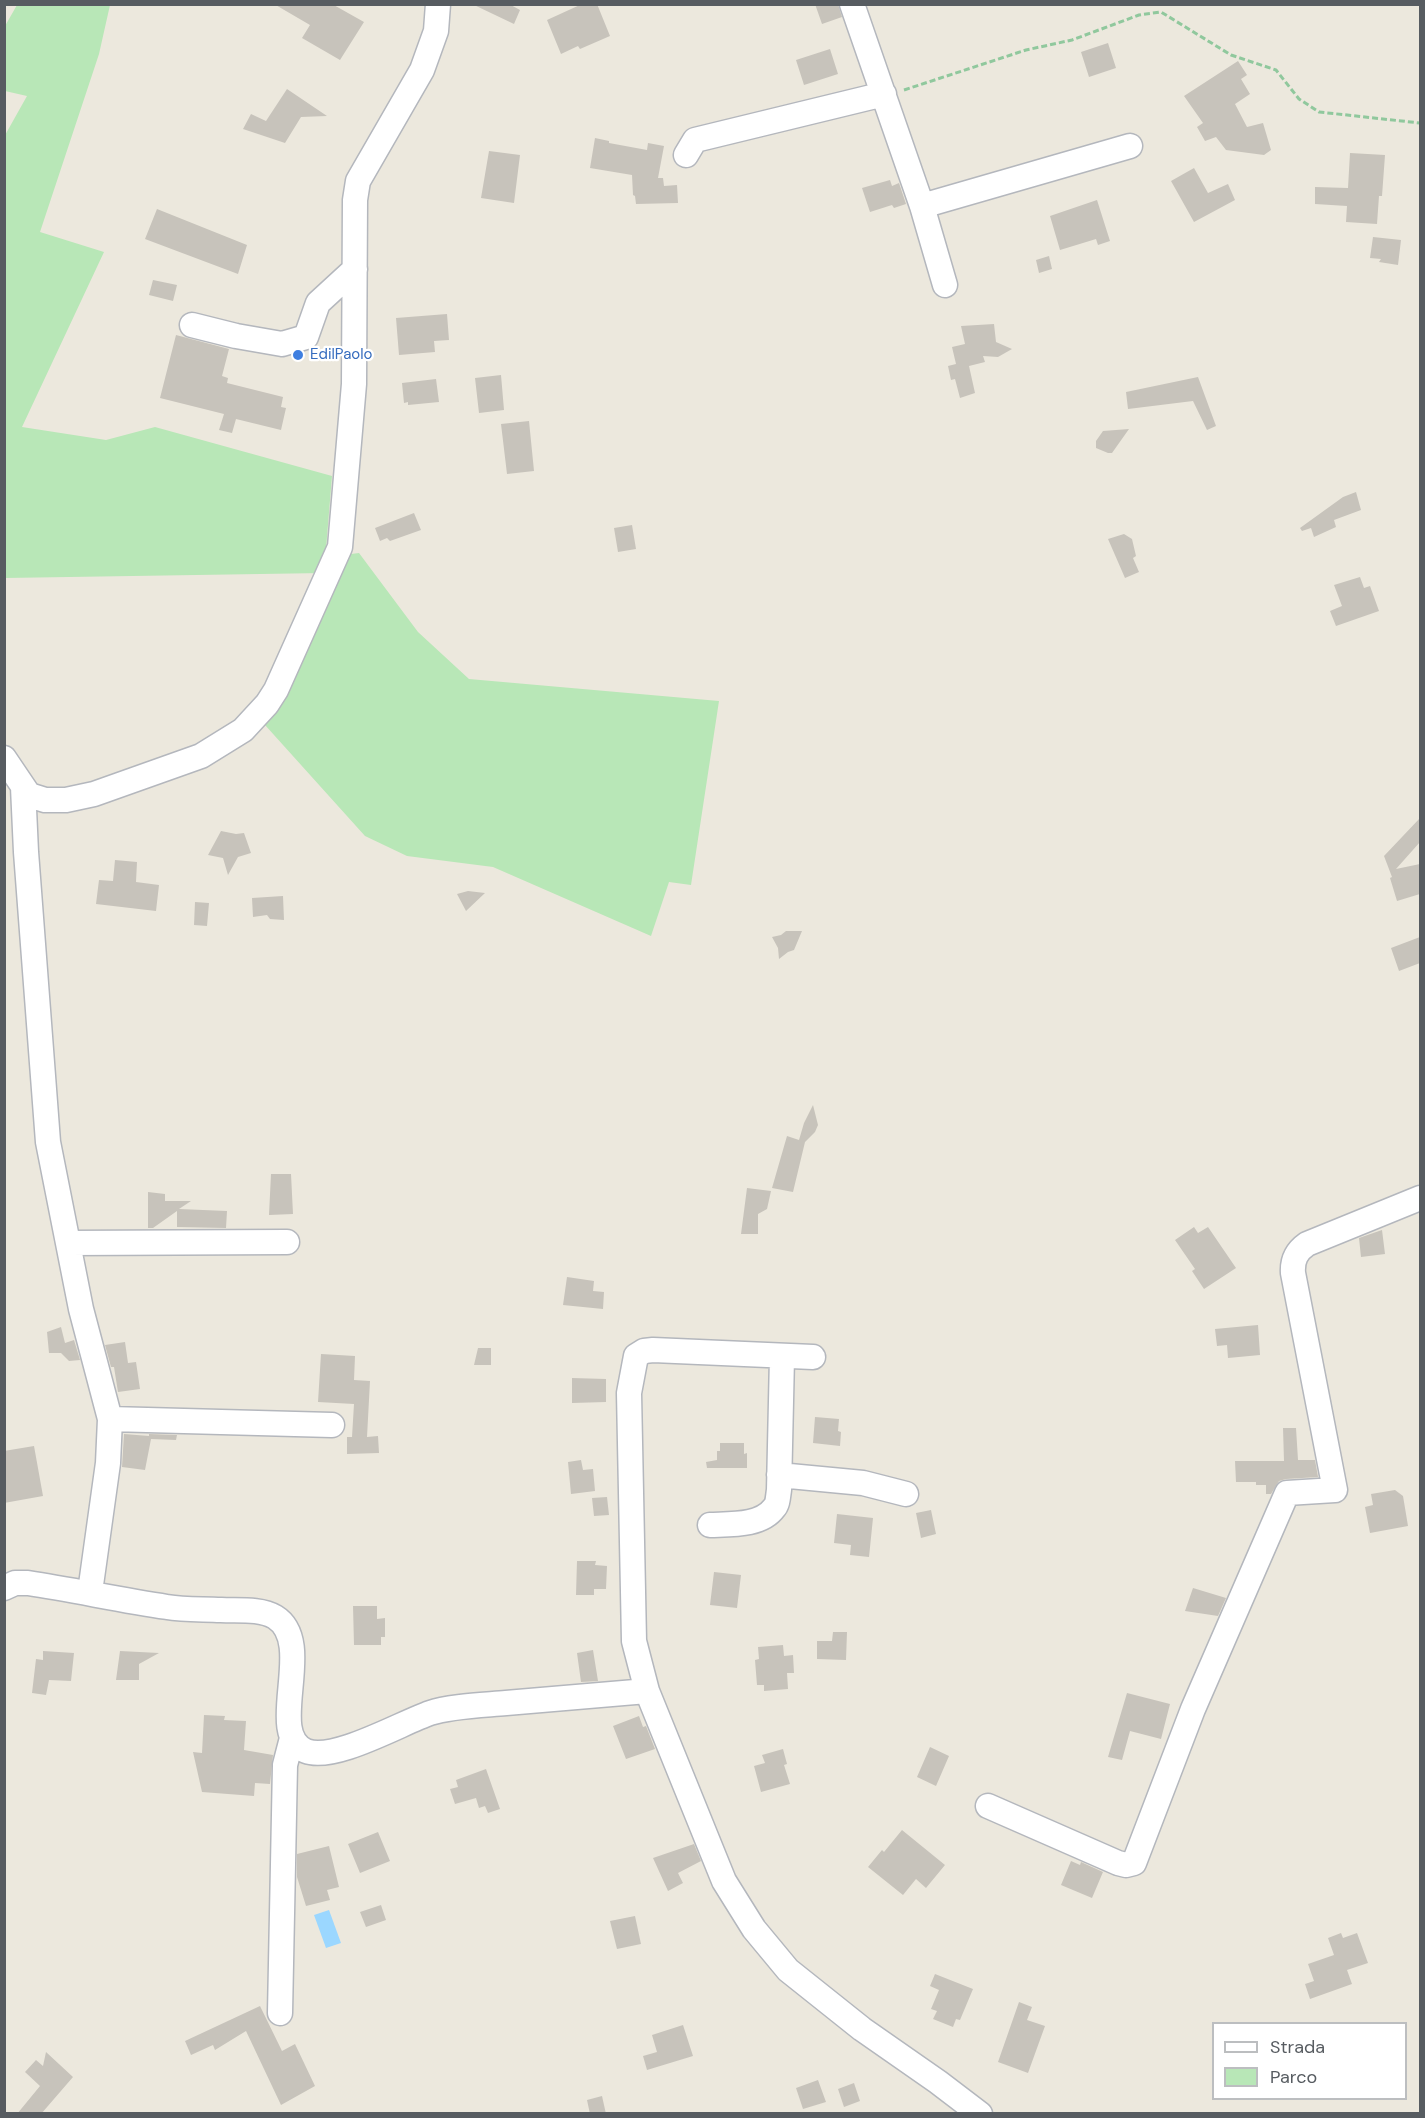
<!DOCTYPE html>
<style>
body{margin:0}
#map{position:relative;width:1425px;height:2118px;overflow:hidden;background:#ece8dd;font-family:"DM Sans",sans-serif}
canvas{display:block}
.frame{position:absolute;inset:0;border:6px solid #575c61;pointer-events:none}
.legend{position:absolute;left:1212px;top:2022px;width:195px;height:78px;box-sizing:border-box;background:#fff;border:2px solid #bcbec0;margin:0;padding:8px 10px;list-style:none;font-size:18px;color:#575c61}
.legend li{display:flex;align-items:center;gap:12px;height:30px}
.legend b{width:30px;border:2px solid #bcbec0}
</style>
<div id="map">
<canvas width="1425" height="2118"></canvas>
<div class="frame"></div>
<ul class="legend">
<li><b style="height:8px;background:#fff"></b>Strada</li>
<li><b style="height:16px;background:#b8e7b7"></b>Parco</li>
</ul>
</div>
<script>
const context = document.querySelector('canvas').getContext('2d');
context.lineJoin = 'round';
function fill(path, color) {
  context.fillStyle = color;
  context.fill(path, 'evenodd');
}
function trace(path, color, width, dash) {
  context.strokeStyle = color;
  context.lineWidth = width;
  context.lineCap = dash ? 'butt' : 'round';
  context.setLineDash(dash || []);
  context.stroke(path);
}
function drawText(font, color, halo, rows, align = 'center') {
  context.font = font + ' "DM Sans",sans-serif';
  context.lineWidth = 4.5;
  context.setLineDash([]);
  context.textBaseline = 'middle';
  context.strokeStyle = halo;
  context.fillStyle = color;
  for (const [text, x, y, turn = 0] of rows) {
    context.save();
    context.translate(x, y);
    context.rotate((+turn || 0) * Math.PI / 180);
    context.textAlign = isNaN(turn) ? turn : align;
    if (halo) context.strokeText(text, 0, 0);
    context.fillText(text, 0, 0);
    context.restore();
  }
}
fill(new Path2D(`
 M17 5H110L99 54 40 232 104 252 22 427 106 440 155 427 332 476 324 573 5 578 4 137 27 96 5 91V26Z
 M359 553 418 632 469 679 719 701 691 885 669 882 651 936 493 867 407 856 365 836 265 725 343 555Z`), '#b8e7b7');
fill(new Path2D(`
 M329 1910 341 1943 326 1948 314 1915Z`), '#9bd7ff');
fill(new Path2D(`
 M274 4H332L364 22 340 60 302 38 310 25Z
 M472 4H509L520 10 514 24Z
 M582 4H597L610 36 580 49 578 46 561 54 547 20Z
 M815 4H838L842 17 822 24Z
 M1108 43 1116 68 1089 77 1081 52Z
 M830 49 838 74 804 85 796 60Z
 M1238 61 1247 75 1241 79 1250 94 1235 104 1247 127 1263 123 1271 150 1264 155 1226 150 1216 137 1205 141 1197 127 1203 123 1184 96Z
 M287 89 327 116 301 117 285 143 243 129 251 114 266 121Z
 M595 138 609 141V143L647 150 648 143 664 146 658 178H663L664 186 677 185 678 203 636 204 635 196 633 195 632 175 590 168Z
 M489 151 520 155 514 203 481 198Z
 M1350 153 1385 155 1382 196H1379L1377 224 1346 222 1347 206 1315 204V187L1348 188Z
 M1194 168 1208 193 1228 184 1235 200 1194 222 1171 181Z
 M890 180 892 186 899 183 906 204 894 208 892 205 870 212 862 188Z
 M1097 200 1110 241 1098 245 1096 239 1060 250 1050 216Z
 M157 209 247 245 238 274 145 239Z
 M1373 237 1401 240 1398 265 1379 262 1381 259 1370 258Z
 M1049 256 1052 269 1039 273 1036 260Z
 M153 280 177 285 173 301 149 295Z
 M447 314 449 340 434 341 435 352 399 355 396 318Z
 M994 324 996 342 1012 349 998 357 983 356 985 362 969 366 975 393 960 398 955 379 951 380 948 366 956 364 952 347 965 344 961 326Z
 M176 335 229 349 222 376 228 378 227 383 283 397 281 407 286 408 281 430 236 419 232 433 219 430 224 414 160 398Z
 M501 375 504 410 479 413 475 378Z
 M1198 377 1216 426 1207 430 1193 401 1128 409 1126 392Z
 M436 379 439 402 408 405V402L404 403 402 383Z
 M529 421 534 471 507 474 501 424Z
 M1129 429 1112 453H1108L1096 448V441L1103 431Z
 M1356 492 1361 510 1334 520 1336 527 1314 537 1311 528 1302 531 1300 528 1343 497Z
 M414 513 421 530 390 541 387 538 380 541 375 528Z
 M632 525 636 549 618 552 614 528Z
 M1124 534 1132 539 1136 556 1133 558 1139 572 1125 578 1108 539Z
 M1360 577 1364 588 1370 586 1379 611 1336 626 1330 611 1342 606 1334 585Z
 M1420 818V842L1396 869 1420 864V894L1397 901 1390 878 1392 877 1384 856Z
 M221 831 236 834 244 833 251 853 238 857 228 875 223 858 208 855Z
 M115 860 137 862 136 882 159 885 156 911 96 904 99 880 113 881Z
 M468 891 485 893 466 911 457 894Z
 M283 896 284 920 270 919 267 915 253 917 252 898Z
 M195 902 209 903 207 926 194 925Z
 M786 931H802L794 950 788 952 779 959 778 948 772 937 781 935Z
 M1420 937V963L1399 971 1391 948Z
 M813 1105 818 1125 815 1132 805 1142 793 1192 772 1188 787 1136 799 1140 804 1123Z
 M271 1174H291L293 1214 269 1215Z
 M747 1188 771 1191 767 1209 758 1214V1234H741Z
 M148 1192 165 1194V1201H191L179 1209 227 1211 226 1228 177 1227V1211L153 1228H148Z
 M1194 1227 1198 1233 1208 1227 1236 1268 1204 1289 1192 1271 1195 1269 1175 1240Z
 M1382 1230 1385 1254 1361 1257 1359 1238Z
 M567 1277 594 1281 593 1291 604 1292 603 1309 563 1305Z
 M1258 1325 1260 1355 1228 1358 1227 1345 1217 1346 1215 1329Z
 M61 1327 65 1343 74 1340 80 1360 69 1361 61 1353H49L47 1332Z
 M125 1342 128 1363 136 1362 140 1389 118 1392 114 1367H111L105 1345Z
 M478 1348H491V1365H474Z
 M321 1354 355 1356 354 1380 370 1381 367 1437 378 1436 379 1453 347 1454V1437H352L354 1404 318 1402Z
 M572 1378 606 1379V1402L572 1403Z
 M815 1417 839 1419 838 1431 841 1432 840 1446 813 1443Z
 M1283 1428H1296L1298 1460H1315L1318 1477 1286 1479 1279 1481 1271 1494H1266V1485H1256V1482H1236L1235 1461H1284Z
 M124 1434 149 1436V1434L177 1435 176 1440 151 1439 145 1470 122 1467Z
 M720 1443H744V1454L747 1453V1468H707L706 1462 717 1460V1451H720Z
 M34 1446 43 1496 4 1503V1451Z
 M581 1460 583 1470 593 1469 595 1491 571 1494 568 1462Z
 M1395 1490 1403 1496 1408 1526 1370 1533 1365 1507 1373 1505 1371 1494Z
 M607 1497 609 1515 594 1516 592 1498Z
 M931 1510 936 1534 921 1538 916 1513Z
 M837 1514 873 1518 869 1557 850 1555 851 1545 834 1543Z
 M577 1561H596L595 1565 607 1566 606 1589H594V1595H576Z
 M714 1572 741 1575 737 1608 710 1605Z
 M1193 1588 1226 1598 1218 1616 1185 1611Z
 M353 1606H377V1619L385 1618V1637H381V1645H354Z
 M833 1632H847L846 1660 817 1659V1641H832Z
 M783 1645 784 1656 793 1655 794 1673H787L788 1689 764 1691V1685H757L755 1660 759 1659 758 1647Z
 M593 1650 598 1681 581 1682 577 1653Z
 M43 1651 74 1653 71 1681 49 1680 46 1695 32 1693 36 1659 43 1660Z
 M120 1651 159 1653 139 1664V1680H116Z
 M1127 1693 1170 1704 1161 1739 1130 1731 1122 1760 1108 1757Z
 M204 1715 225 1716 224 1720 246 1721 244 1750 273 1755 270 1784 255 1783 254 1796 202 1792 193 1752 202 1753Z
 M639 1716 643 1727 646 1726 655 1749 626 1759 613 1726Z
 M930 1747 949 1756 936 1786 917 1777Z
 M783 1749 787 1764 784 1765 790 1784 761 1792 754 1766 765 1763 762 1755Z
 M486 1769 500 1809 488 1813 485 1806 479 1808 476 1798 455 1804 450 1789 458 1787 456 1780Z
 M902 1830 945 1865 926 1888 916 1879 903 1895 868 1867 882 1850 884 1852Z
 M378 1832 390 1861 360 1873 348 1844Z
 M694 1844 701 1861 678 1873 683 1883 668 1891 653 1858Z
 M329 1846 339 1887 327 1890 330 1900 306 1906 297 1877V1854Z
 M1071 1861 1080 1865 1081 1862 1103 1872 1092 1898 1061 1885Z
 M381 1905 386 1920 366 1927 360 1912Z
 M635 1916 641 1944 617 1949 610 1921Z
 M1341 1933 1343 1938 1357 1933 1368 1963 1347 1970 1352 1984 1310 1999 1305 1984 1314 1981 1308 1964 1334 1955 1328 1938Z
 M935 1974 973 1989 960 2020 956 2019 953 2027 933 2019 937 2011 931 2009 939 1990 930 1986Z
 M1019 2002 1032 2007 1027 2020 1045 2026 1028 2073 998 2062Z
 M260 2006 282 2051 295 2044 315 2086 281 2105 246 2031 215 2050 213 2045 191 2055 185 2041Z
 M683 2025 693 2056 647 2070 643 2056 657 2052 652 2035Z
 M46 2052 73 2077 41 2114H17L40 2086 25 2072 36 2060 43 2066Z
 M818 2080 826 2102 803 2109 796 2088Z
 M854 2083 860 2101 844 2107 838 2089Z
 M602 2096 606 2114H590L587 2100Z`), '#c7c3bb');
const minor = new Path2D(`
 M852 4 922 206 945 285
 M686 155 695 140 884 94
 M922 206 1130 146
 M192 325 236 336 282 344 306 337 318 303 355 269
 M4 758 29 795 45 800H66L94 794 201 756 243 730 267 704 276 690 340 547 354 384 355 200 358 181 422 70 436 31 438 4
 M23 787 26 852 48 1142 81 1309 110 1419 108 1463 90 1592
 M68 1243 287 1242
 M813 1357 653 1350 644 1351 636 1356 629 1393 634 1641 647 1691 724 1881 754 1929 788 1970 862 2029 938 2082 980 2114
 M110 1419 332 1425
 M779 1475 863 1483 906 1494
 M710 1525C730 1524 761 1526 774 1508 778 1504 778 1496 779 1490L782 1357
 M4 1588 15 1583H28C74 1590 120 1600 167 1607 184 1610 203 1609 221 1610 237 1611 260 1608 275 1617 317 1643 264 1734 306 1751 334 1762 401 1723 430 1713 450 1706 484 1705 506 1703 553 1699 600 1695 647 1691
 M988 1806 1118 1863 1126 1865 1134 1863 1193 1709 1287 1493 1335 1490 1293 1273C1292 1259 1297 1251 1307 1244L1420 1198
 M280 2013 285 1765 292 1738`);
trace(minor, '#b4b7bd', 27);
trace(new Path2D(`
 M904 90 1026 50 1072 40 1139 15 1161 12 1231 55 1276 70 1299 99 1319 112 1420 123`), '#90c89d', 3, [6, 3]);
trace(minor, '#fff', 24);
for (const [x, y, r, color] of [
 [298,355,6,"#3f7fe0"]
]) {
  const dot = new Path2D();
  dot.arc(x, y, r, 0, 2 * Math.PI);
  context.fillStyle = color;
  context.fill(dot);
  trace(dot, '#fff', 2);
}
drawText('15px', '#366cbe', '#fff', [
 ["EdilPaolo",310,355]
], 'left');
</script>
